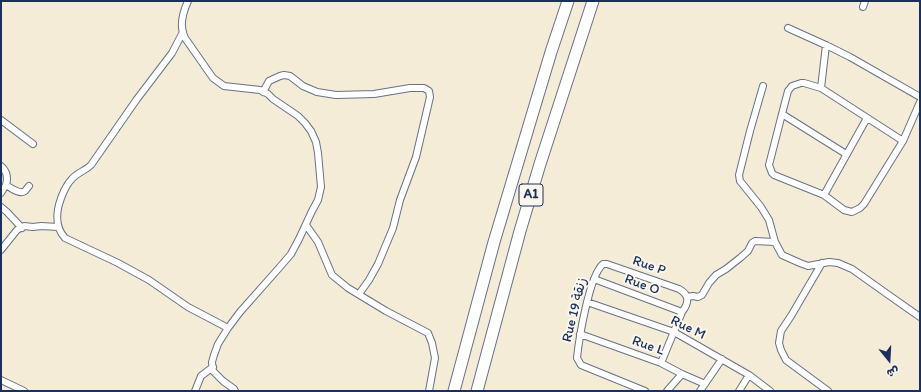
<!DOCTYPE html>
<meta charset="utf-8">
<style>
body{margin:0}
#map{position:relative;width:921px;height:392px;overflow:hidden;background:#f4ecd7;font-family:Itim,"Playpen Sans Arabic",sans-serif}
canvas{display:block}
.frame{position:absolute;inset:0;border:2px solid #1b2f5e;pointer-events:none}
.north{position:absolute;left:869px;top:340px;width:40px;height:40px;-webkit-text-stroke:3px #fbf7ec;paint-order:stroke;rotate:162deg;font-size:11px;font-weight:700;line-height:16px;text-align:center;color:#1b2f5e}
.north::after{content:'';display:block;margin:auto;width:14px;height:18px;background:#1b2f5e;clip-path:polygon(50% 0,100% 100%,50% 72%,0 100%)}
</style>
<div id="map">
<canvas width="921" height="392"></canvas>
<div class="frame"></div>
<div class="north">ش</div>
</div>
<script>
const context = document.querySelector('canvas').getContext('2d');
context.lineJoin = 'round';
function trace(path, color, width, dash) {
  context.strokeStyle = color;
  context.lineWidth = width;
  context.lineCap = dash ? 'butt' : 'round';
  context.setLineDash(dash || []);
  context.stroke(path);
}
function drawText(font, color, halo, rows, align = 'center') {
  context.font = font + ' Itim,"Playpen Sans Arabic",sans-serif';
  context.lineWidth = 4;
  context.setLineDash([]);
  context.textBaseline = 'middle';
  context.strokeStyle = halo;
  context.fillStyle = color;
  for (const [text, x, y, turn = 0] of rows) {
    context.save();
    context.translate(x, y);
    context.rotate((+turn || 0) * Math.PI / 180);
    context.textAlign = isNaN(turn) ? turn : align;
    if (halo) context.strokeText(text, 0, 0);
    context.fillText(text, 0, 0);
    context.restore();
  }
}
const street = new Path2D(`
 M188 1C183 12 179 27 185 38L213 78 224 86 260 90 268 94 273 99 298 116 305 123 311 131 316 142 318 153 321 187 318 200 312 211 299 239 291 254 279 268 240 312 228 328 218 344 214 355 212 362 213 371 223 381 234 389 235 391
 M863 7 865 1
 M788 28 830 47 850 57 920 97
 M183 32 172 53 137 99 91 165C85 171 76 173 71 180 68 183 66 187 64 191 57 206 53 225 65 238L118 263 149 280 188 307 228 328
 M763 86 750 131 739 175 740 181 761 207 769 220 775 242
 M821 88 826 45
 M263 92 269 81 280 76 284 75 290 76 303 86 317 92 336 95 374 94 410 88H424L429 91 430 97 416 157 400 200 393 228 378 264 369 280 359 294
 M782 114 846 154
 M1 120 33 144
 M903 141 821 88 804 83H801L792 86 788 91 782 114 769 165 772 173 774 175 824 195 844 210 852 212 860 208 864 204 903 141 920 102
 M1 166C7 171 8 178 6 185 11 188 20 195 25 191 25 191 29 186 29 186
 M1 193 6 185
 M824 195 867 118
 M1 207 7 212 22 228
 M306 225 318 242 332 275 348 288 386 311 428 333 432 343 435 358 429 391
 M1 250 17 230 24 226 33 227 41 226 58 227
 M822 263 791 316 781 331 779 343 781 350 786 360 828 391
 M594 279 682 312
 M687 297 693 296 698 297 702 295 709 283 716 275 726 269 740 258 748 251 752 243 755 241 775 242 782 255 800 263 808 266 829 262 838 263 852 269 890 296 920 317
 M587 302 674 332 749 375 770 391
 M580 334 661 363 682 374 705 384
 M1 380 24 391
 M195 391 201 376 213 367
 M645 391 581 365 577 358C579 339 589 276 603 264H607L679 289C690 295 689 303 682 312L661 363
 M667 391 682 374
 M700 391 722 359
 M739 391 749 375`);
const highway = new Path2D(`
 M454 391 494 242 551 52 568 1
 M477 391 520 231 540 164 593 1`);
trace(street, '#677188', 8);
trace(highway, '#677188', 13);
trace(street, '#fff', 6);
trace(highway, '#fff', 11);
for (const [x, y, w] of [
 [531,195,24]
]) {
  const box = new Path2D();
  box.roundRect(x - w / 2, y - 11, w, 22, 3);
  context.fillStyle = '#fbf7ec';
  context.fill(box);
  trace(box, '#1b2f5e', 1);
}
drawText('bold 13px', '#1b2f5e', null, [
 ["A1",531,195]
]);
drawText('14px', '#1b2f5e', '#fbf7ec', [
 ["Rue P",649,266,19],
 ["Rue O",642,285,20],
 ["Rue 19 زنقة",575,310,-76],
 ["Rue M",688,328,26],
 ["Rue L",648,346,20]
]);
</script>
